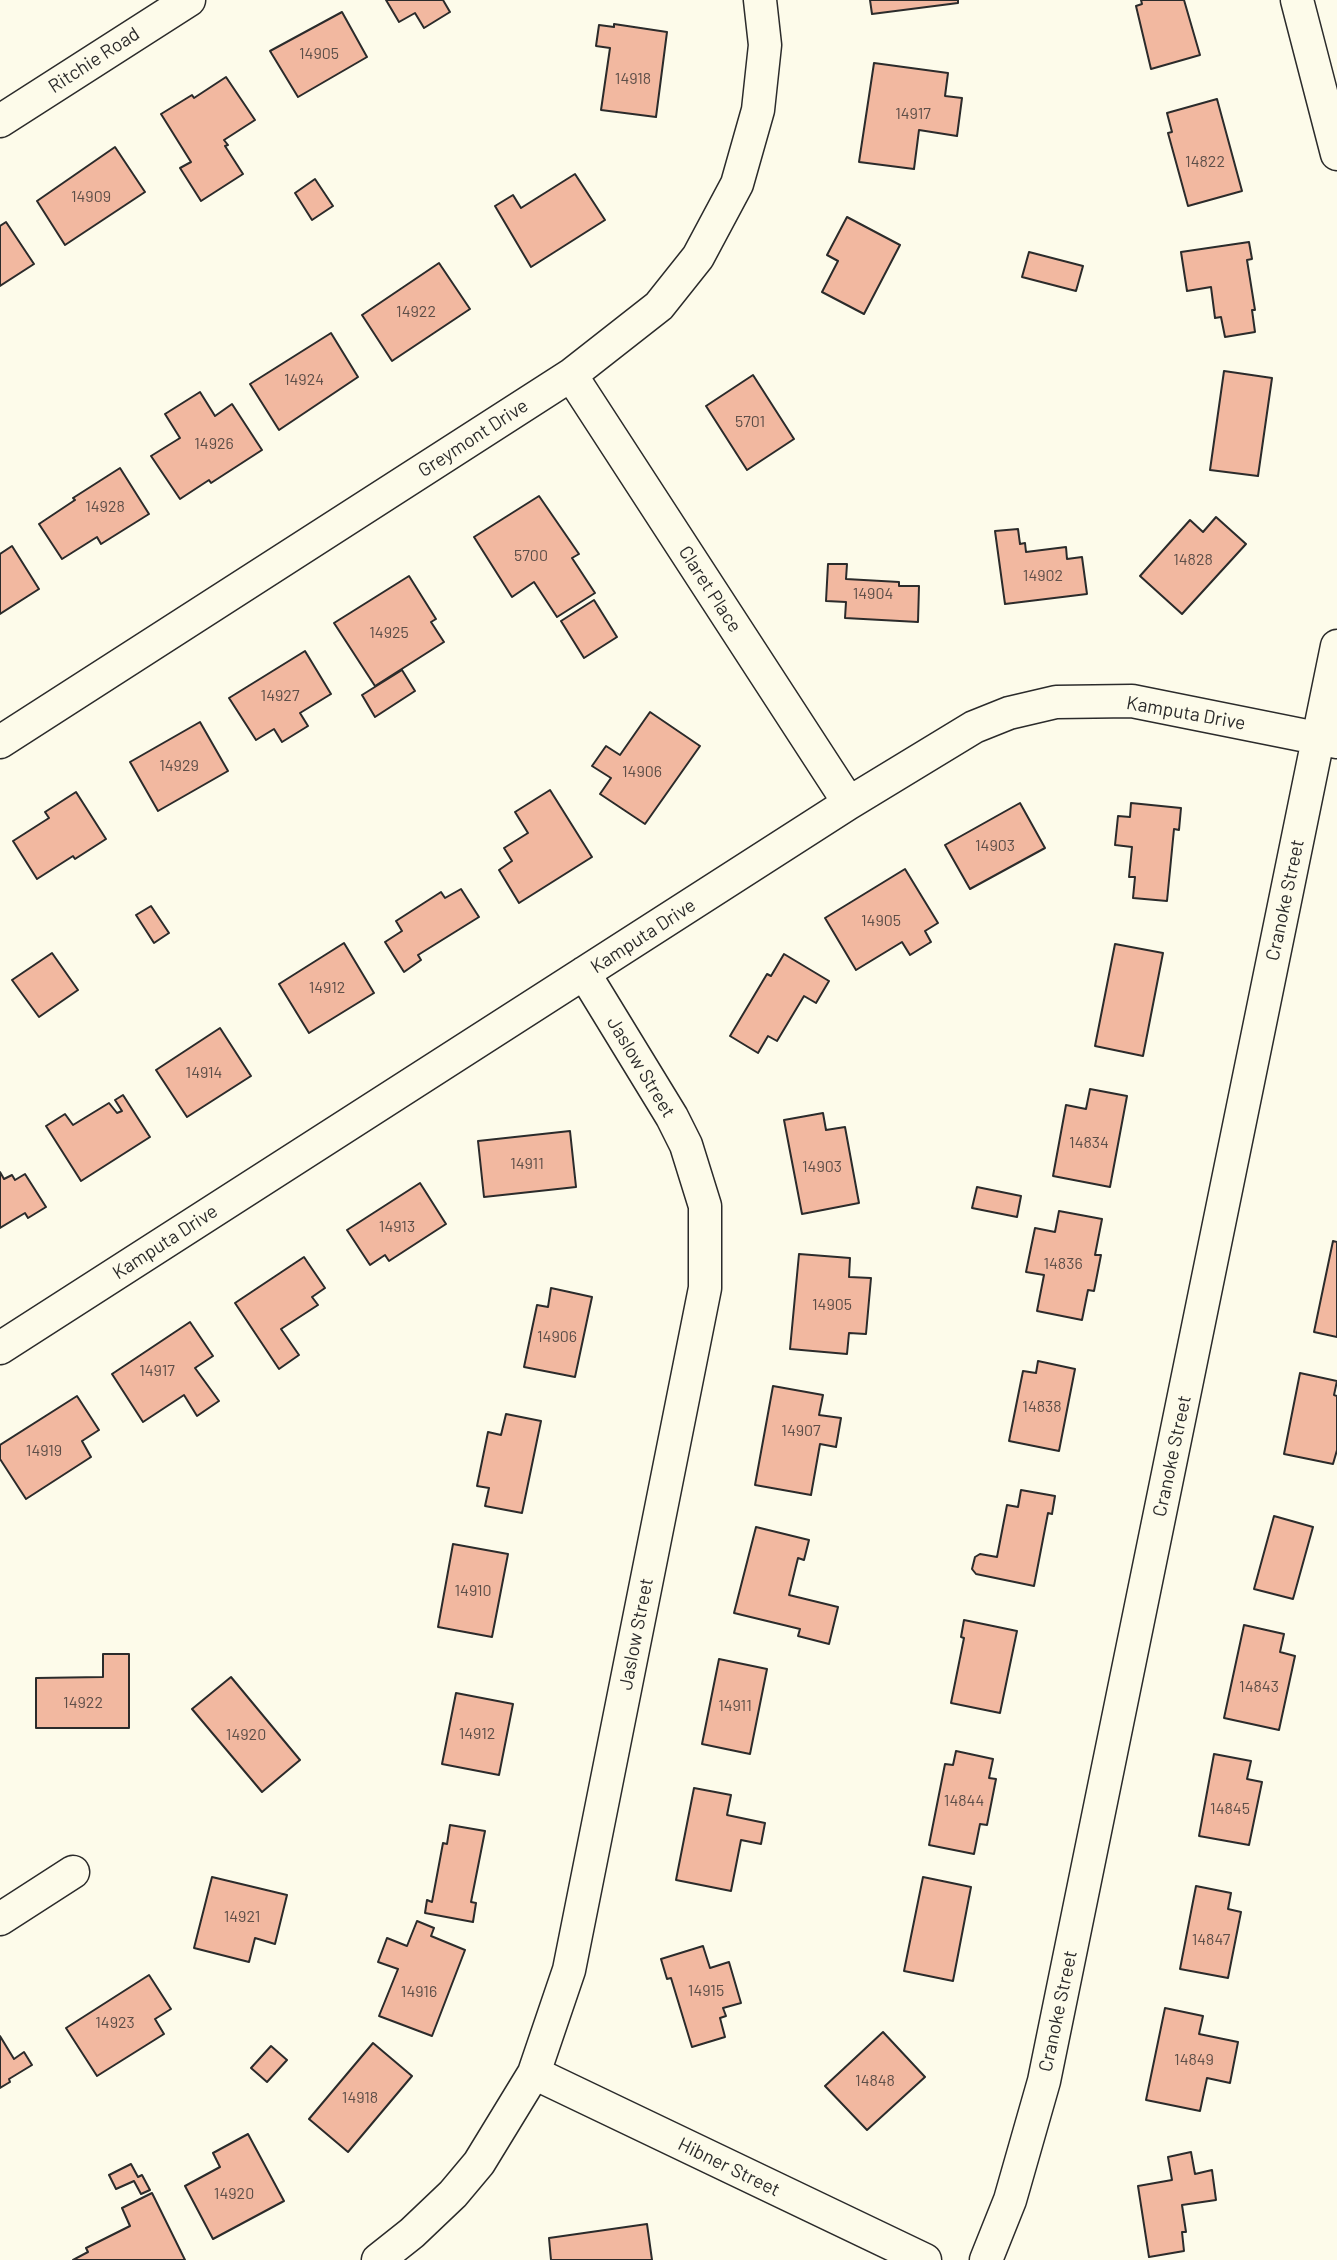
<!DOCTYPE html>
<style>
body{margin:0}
canvas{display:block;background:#fdfbea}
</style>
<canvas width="1337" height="2260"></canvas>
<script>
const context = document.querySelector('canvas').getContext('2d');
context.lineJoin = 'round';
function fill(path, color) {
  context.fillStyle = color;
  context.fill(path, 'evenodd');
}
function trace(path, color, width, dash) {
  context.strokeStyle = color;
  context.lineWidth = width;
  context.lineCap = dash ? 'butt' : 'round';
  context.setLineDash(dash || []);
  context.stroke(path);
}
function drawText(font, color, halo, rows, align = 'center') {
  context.font = font + ' Barlow,sans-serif';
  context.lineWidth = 5;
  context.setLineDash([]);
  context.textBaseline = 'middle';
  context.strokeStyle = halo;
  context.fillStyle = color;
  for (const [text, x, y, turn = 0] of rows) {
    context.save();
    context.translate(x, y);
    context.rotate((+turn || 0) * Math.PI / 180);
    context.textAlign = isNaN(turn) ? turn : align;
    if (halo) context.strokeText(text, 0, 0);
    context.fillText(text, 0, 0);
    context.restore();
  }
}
const building = new Path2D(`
 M386 0H443L450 12 424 28 415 13 399 22Z
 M870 0H958V3L872 14Z
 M1141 0H1184L1200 55 1151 69 1136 6 1142 4Z
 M342 12 367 57 298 97 270 51Z
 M614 24 667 32 656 117 601 110 610 48 596 46 599 25 614 27Z
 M874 63 948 73 945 96 962 98 957 136 919 130 914 169 859 162Z
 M226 77 255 120 224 140 228 145 225 146 243 174 201 201 180 168 191 162 161 114 192 95 194 98Z
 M1217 99 1242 191 1188 206 1168 133 1172 132 1167 113Z
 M115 147 145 192 65 245 37 201Z
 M575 174 605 220 531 267 495 206 513 195 521 208Z
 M315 179 333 206 312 220 295 193Z
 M847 217 900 245 864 314 822 292 838 261 827 255Z
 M6 222 34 264 0 286V226Z
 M1249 242 1252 259 1247 260 1255 310H1252L1255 332 1225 337 1221 317 1215 318 1211 287 1187 291 1181 252Z
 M1029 252 1083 266 1076 291 1022 277Z
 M439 263 470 309 392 361 362 315Z
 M331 333 358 377 279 430 250 384Z
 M1224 371 1272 378 1258 476 1210 470Z
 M753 375 794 439 747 470 706 406Z
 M200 392 215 416 232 404 262 450 211 483 209 480 180 499 151 456 180 438 165 414Z
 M120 468 149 514 101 544 97 537 62 559 39 524 75 500 73 498Z
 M539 496 579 554 572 558 595 593 557 617 534 582 512 597 474 537Z
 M1216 517 1246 544 1182 614 1140 576 1190 520 1203 532Z
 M1018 529 1020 544 1025 543 1026 552 1066 547 1067 559 1082 557 1087 594 1005 604 995 531Z
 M12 546 39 589 0 614V554Z
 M828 564H847L846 579 899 582V586H919L918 622 845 618 846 602 826 601Z
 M409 576 436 619 431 622 444 642 375 686 334 623Z
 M594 600 617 637 584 658 561 621Z
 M305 651 331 694 300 713 308 726 282 742 274 729 256 740 229 698Z
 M402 670 415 691 375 717 362 695Z
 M650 712 700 746 645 824 600 794 611 778 592 766 606 746 620 755Z
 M200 722 228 771 158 811 130 762Z
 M550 790 592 857 519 903 499 870 512 861 504 848 528 833 515 812Z
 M76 792 106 839 75 859 73 856 37 879 13 841 49 818 45 812Z
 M1020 803 1045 848 970 889 945 845Z
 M1131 803 1181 808 1179 830 1174 829 1167 901 1133 898 1135 877H1129L1132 847 1115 845 1118 816 1130 817Z
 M905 869 938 923 925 931 931 942 910 955 902 942 856 970 825 918Z
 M461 889 479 917 418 955 421 960 404 972 385 942 402 931 396 921 441 892 445 898Z
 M151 906 169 933 154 943 136 915Z
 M344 943 374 993 309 1033 279 984Z
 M1115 944 1163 953 1143 1056 1095 1046Z
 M52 953 78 990 39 1017 12 980Z
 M784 954 829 981 816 1003 804 996 777 1041 768 1036 758 1053 730 1036 767 974 771 976Z
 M220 1028 251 1076 187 1117 156 1070Z
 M1090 1089 1127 1096 1110 1187 1053 1176 1066 1105 1086 1109Z
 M123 1095 150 1137 81 1181 46 1126 65 1114 73 1125 109 1103 117 1113 122 1111 115 1100Z
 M823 1113 826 1130 845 1127 859 1203 802 1214 784 1120Z
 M570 1131 576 1187 484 1197 478 1141Z
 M0 1172 4 1179 12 1175 15 1180 25 1174 46 1207 28 1218 25 1213 0 1228Z
 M420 1183 446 1224 389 1261 385 1255 370 1265 347 1230Z
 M977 1187 1021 1196 1017 1217 972 1208Z
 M1059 1211 1102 1219 1095 1255H1101L1094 1291 1088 1290 1082 1320 1037 1311 1044 1275 1026 1272 1035 1228 1055 1232Z
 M1333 1241 1337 1242V1337L1314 1332Z
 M799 1254 850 1258 849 1277 871 1278 866 1334 849 1333 847 1354 790 1349Z
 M304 1257 325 1288 312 1297 318 1305 281 1329 299 1355 279 1369 235 1303Z
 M551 1288 592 1297 575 1377 524 1367 537 1305 548 1307Z
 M190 1322 213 1356 195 1368 219 1401 197 1416 184 1395 143 1422 112 1374Z
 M1038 1361 1075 1369 1059 1451 1009 1441 1023 1371 1036 1373Z
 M1300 1373 1337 1381 1334 1395 1337 1396V1450L1333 1464 1284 1454Z
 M773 1386 823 1395 819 1415 841 1418 836 1447 820 1444 811 1495 755 1485Z
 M77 1396 99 1430 82 1441 91 1457 26 1499 0 1459V1445Z
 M506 1414 541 1421 522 1513 485 1506 489 1488 477 1486 488 1432 501 1435Z
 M1021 1490 1055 1496 1052 1514 1048 1513 1034 1586 976 1574 972 1569 975 1557 980 1554 997 1557 1007 1505 1018 1507Z
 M1274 1516 1313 1527 1293 1599 1254 1589Z
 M756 1527 809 1540 804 1560 798 1558 789 1595 838 1607 829 1644 798 1636 800 1629 734 1613Z
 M453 1544 508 1554 492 1637 438 1627Z
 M964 1620 1017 1631 1000 1713 951 1703 964 1638 961 1637Z
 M1244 1625 1284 1634 1280 1652 1295 1656 1279 1730 1224 1718Z
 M103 1654H129V1728H36V1678L103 1677Z
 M719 1659 767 1669 750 1754 702 1744Z
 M231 1677 300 1760 262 1792 192 1709Z
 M456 1693 513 1704 499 1775 442 1764Z
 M956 1751 993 1759 989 1778 996 1779 987 1825 980 1824 974 1854 929 1845 945 1764 953 1765Z
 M1214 1754 1251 1761 1247 1779 1262 1782 1249 1845 1199 1836Z
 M694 1788 731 1795 727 1815 765 1823 761 1844 741 1840 731 1891 676 1880Z
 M450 1825 485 1831 471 1902 476 1903 473 1922 425 1913 427 1900 432 1902 443 1843 447 1844Z
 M212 1877 287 1895 275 1944 255 1938 249 1962 194 1948Z
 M923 1877 971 1887 953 1981 904 1971Z
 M1196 1886 1231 1893 1228 1909 1241 1912 1228 1978 1180 1969Z
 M417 1921 434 1928 431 1936 465 1950 432 2036 379 2016 398 1969 378 1962 387 1938 407 1946Z
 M703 1946 710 1968 729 1962 741 2003 723 2008 726 2016 720 2018 725 2037 692 2047 671 1978 667 1979 661 1959Z
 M149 1975 171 2009 155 2019 164 2034 97 2076 66 2028Z
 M1165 2008 1203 2016 1199 2034 1238 2042 1230 2083 1207 2078 1200 2111 1146 2100Z
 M883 2032 925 2077 867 2130 825 2086Z
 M0 2036 14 2059 24 2052 32 2065 9 2079 10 2082 0 2088Z
 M373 2043 412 2076 348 2152 309 2119Z
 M271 2046 287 2060 267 2082 251 2068Z
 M248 2134 284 2201 213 2239 185 2186 220 2167 213 2153Z
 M1191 2152 1195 2174 1212 2170 1216 2200 1182 2205 1186 2232H1182L1184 2251 1149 2257 1138 2186 1172 2180 1168 2157Z
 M131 2164 138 2177 142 2175 150 2190 141 2194 134 2181 116 2189 109 2175Z
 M152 2193 185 2260H73L88 2252 86 2248 130 2226 122 2208Z
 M647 2224 652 2260H551L549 2238Z`);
fill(building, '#f2b8a0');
trace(building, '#2b2b2b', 2);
const minor = new Path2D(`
 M1297 0 1337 154
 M0 121 189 0
 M571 375 849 803
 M0 742 571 375 659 306 698 257 737 184 758 110 765 45 760 0
 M0 1348 849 803 974 727 1009 713 1056 702 1132 701 1337 742
 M0 1919 73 1872
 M534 2073 925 2260
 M378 2260 412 2233 453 2194 479 2163 534 2073 569 1970 705 1288V1206L686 1145 672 1117 584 973
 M986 2260 1010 2200 1044 2081 1337 646`);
trace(minor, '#2b2b2b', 35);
trace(minor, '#fdfbea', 32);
drawText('16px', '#5d4e48', null, [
 ["14905",319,54],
 ["14918",633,79],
 ["14917",913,114],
 ["14822",1205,162],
 ["14909",91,197],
 ["14922",416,312],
 ["14924",304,380],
 ["5701",750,422],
 ["14926",214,444],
 ["14928",105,507],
 ["5700",531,556],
 ["14828",1193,560],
 ["14902",1043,576],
 ["14904",873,594],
 ["14925",389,633],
 ["14927",280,696],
 ["14929",179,766],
 ["14906",642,772],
 ["14903",995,846],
 ["14905",881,921],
 ["14912",327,988],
 ["14914",204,1073],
 ["14834",1089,1143],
 ["14911",527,1164],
 ["14903",822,1167],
 ["14913",397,1227],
 ["14836",1063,1264],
 ["14905",832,1305],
 ["14906",557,1337],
 ["14917",157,1371],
 ["14838",1042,1407],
 ["14907",801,1431],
 ["14919",44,1451],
 ["14910",473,1591],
 ["14843",1259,1687],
 ["14922",83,1703],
 ["14911",735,1706],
 ["14912",477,1734],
 ["14920",246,1735],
 ["14844",964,1801],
 ["14845",1230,1809],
 ["14921",242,1917],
 ["14847",1211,1940],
 ["14915",706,1991],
 ["14916",419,1992],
 ["14923",115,2023],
 ["14849",1194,2060],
 ["14848",875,2081],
 ["14918",360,2098],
 ["14920",234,2194]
]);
drawText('19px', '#2b2b2b', '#fdfbea', [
 ["Ritchie Road",94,60,-33],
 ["Greymont Drive",473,438,-33],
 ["Claret Place",710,589,57],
 ["Kamputa Drive",1186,713,10],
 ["Cranoke Street",1285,900,-78],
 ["Kamputa Drive",643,936,-33],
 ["Jaslow Street",641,1067,59],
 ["Kamputa Drive",165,1242,-33],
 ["Cranoke Street",1172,1456,-78],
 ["Jaslow Street",636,1634,-79],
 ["Cranoke Street",1058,2011,-78],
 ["Hibner Street",729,2167,26]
]);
</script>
